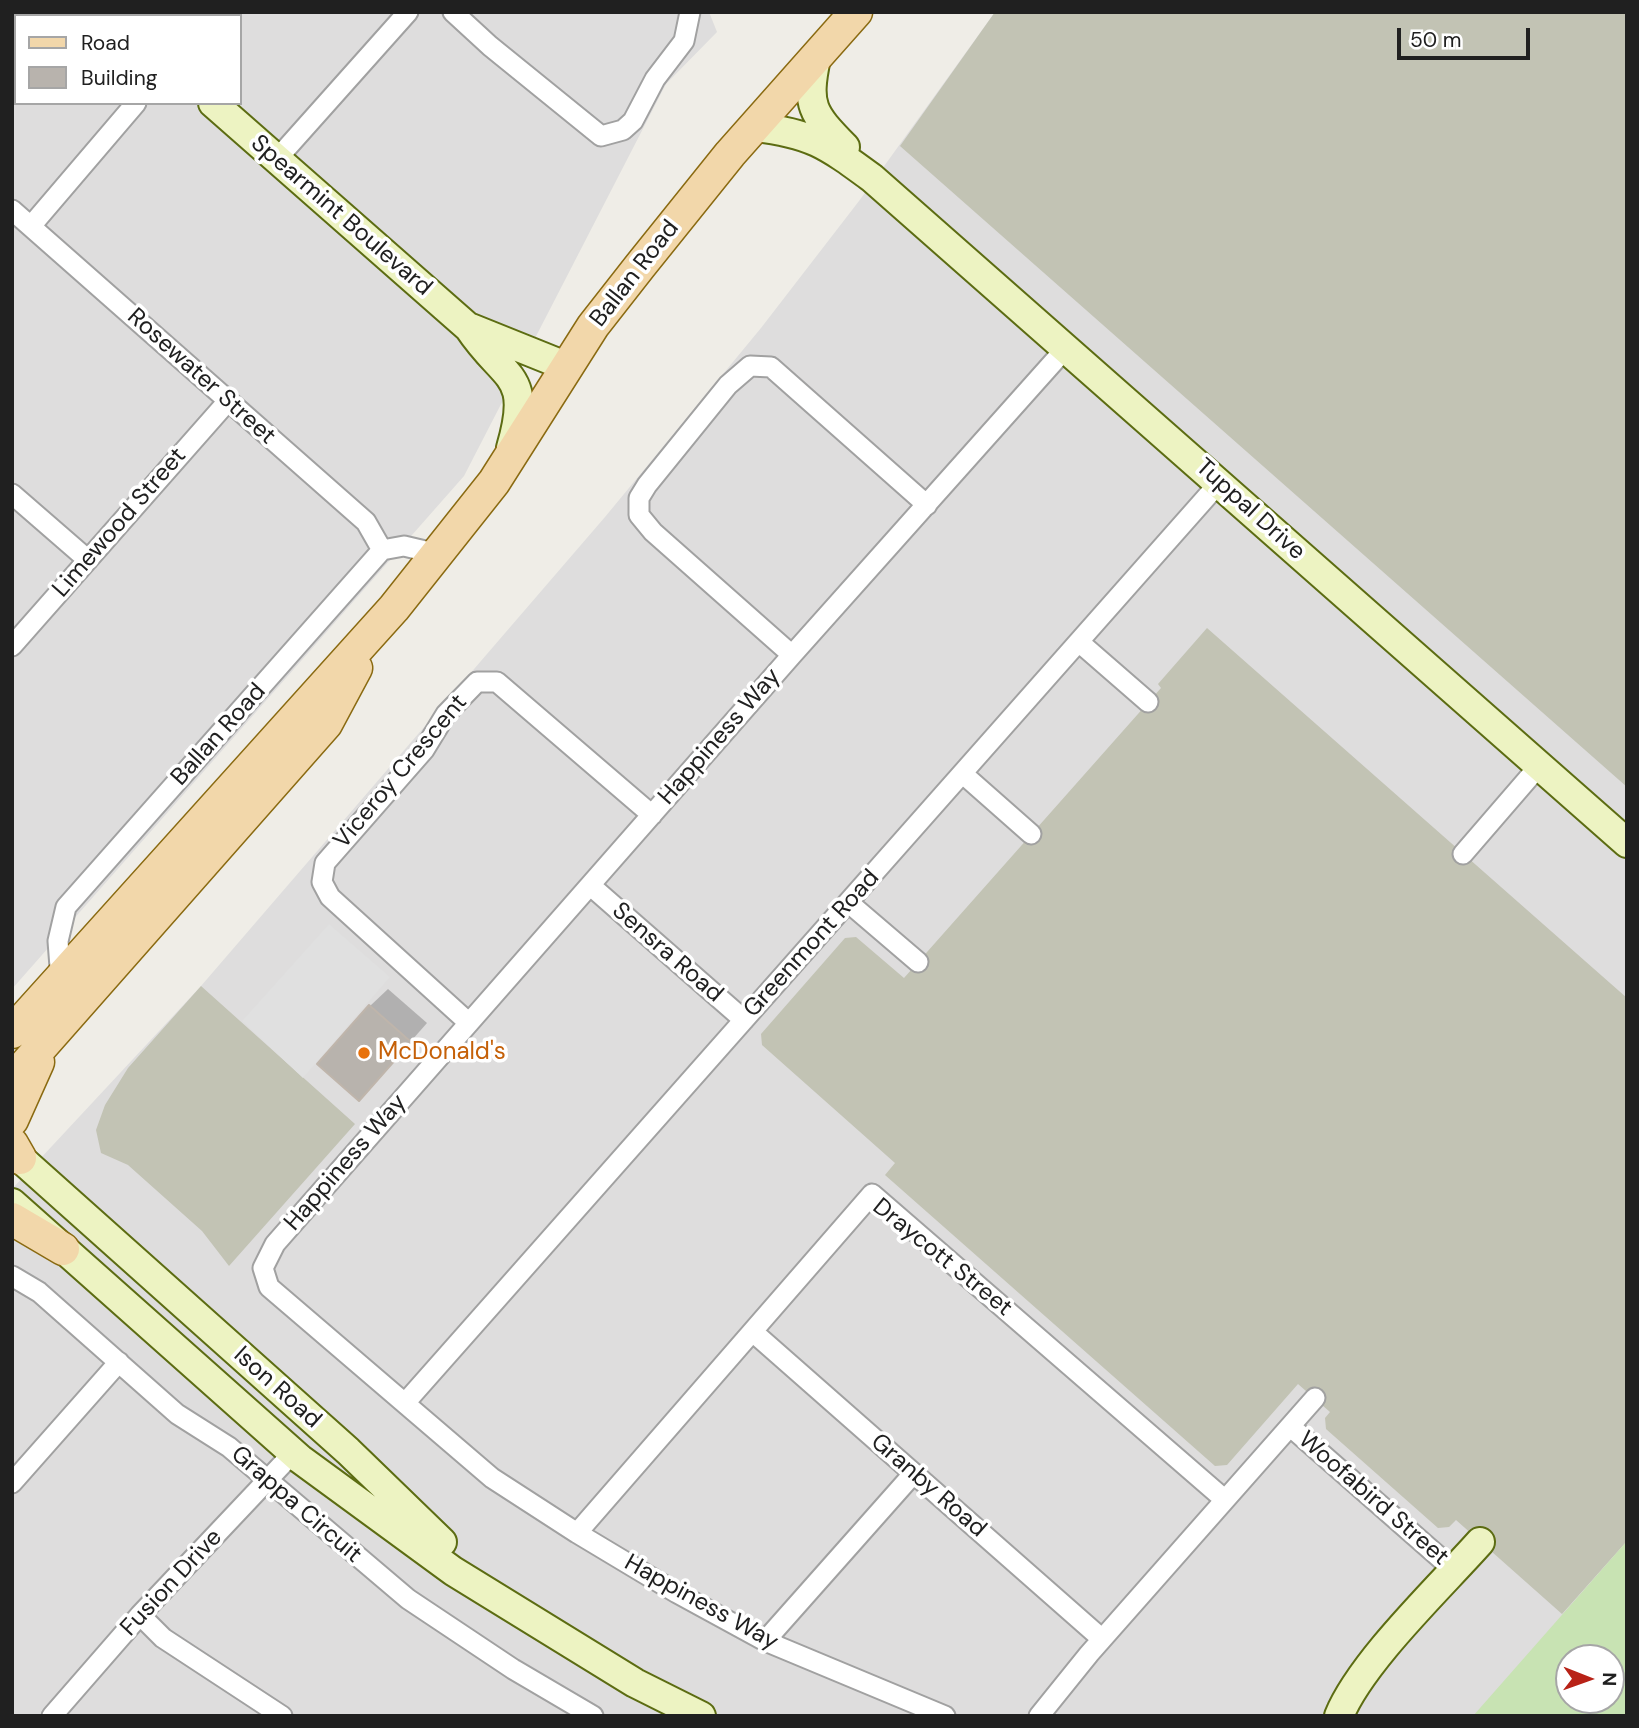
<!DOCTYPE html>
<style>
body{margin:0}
#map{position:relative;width:1639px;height:1728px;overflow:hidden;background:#efede7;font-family:"DM Sans",sans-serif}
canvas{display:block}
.frame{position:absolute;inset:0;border:14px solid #202020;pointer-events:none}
.legend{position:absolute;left:14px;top:14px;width:228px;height:91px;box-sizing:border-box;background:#fff;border:2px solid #a6a6a6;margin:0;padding:9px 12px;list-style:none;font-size:21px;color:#202020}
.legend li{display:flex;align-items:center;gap:14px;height:35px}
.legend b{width:35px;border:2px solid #a6a6a6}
.north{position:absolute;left:1555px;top:1644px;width:70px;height:70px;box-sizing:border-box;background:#fff;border:2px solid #a6a6a6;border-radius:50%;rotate:91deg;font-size:19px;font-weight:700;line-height:28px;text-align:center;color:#202020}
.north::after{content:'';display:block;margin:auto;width:24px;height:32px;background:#b82217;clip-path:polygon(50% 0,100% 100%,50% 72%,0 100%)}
.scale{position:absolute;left:1397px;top:28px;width:133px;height:32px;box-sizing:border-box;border:4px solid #202020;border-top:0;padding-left:9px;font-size:21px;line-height:24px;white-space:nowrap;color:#202020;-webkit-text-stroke:5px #fff;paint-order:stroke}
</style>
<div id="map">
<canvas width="1639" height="1728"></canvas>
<div class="frame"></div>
<ul class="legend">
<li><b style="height:9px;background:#f2d7aa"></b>Road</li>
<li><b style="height:19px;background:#b8b3ad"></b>Building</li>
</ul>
<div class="north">N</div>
<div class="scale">50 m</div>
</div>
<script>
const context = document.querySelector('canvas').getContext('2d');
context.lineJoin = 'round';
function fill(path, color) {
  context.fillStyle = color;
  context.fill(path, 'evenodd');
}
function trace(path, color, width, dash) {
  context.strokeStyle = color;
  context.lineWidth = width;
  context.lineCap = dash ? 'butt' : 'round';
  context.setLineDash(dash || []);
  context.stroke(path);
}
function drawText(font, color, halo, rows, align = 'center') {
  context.font = font + ' "DM Sans",sans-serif';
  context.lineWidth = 7;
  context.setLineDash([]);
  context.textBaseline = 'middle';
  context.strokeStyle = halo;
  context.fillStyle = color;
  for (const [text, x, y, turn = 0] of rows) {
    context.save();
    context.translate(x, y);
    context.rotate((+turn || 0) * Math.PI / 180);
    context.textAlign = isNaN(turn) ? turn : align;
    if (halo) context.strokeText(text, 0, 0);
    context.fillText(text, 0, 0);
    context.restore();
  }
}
fill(new Path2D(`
 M12 12H709L717 32 666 84 464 476 12 989ZM16 16H240V103H16Z
 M995 12H1627V1716H12V1189L201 986 605 517 761 328 859 201ZM1569 1658H1611V1700H1569Z`), '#dedddd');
fill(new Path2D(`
 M995 12H1627V787L900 146Z
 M1207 628 1627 998V1541L1562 1614 1456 1520 1449 1527 1438 1528 1326 1429 1325 1418 1330 1412 1298 1384 1227 1465 1215 1466 885 1175 895 1163 762 1045 761 1034 845 938 856 937 904 978 1161 688 1158 684Z
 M201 986 355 1124 229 1266 202 1231 128 1165 101 1153 96 1130 105 1105 128 1068Z`), '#c2c3b4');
fill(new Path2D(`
 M1627 1541V1716H1473ZM1569 1658H1611V1700H1569Z`), '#c8e3b3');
fill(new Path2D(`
 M329 924 390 977 303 1078 242 1021Z`), '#e0e0e0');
fill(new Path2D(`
 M388 989 427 1023 376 1081 370 1006Z`), '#0003');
const building = new Path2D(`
 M369 1005 411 1042 359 1101 317 1064Z`);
fill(building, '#b8b3ad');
trace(building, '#bfb5ab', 2);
const street = new Path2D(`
 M453 12 490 46 601 136 623 130 633 121 655 79 684 41 690 12
 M276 160 408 12
 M12 210 366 522 382 550
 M31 226 136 103
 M12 494 88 560
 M1079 642 1148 702
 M12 646 228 401
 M792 655 653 532 639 515V498L647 485 728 385 750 366 771 367 927 505
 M963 774 1031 834
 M1463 854 1539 766
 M591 886 744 1020
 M849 903 918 962
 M61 980 58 941 66 907 382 550 404 546 438 554
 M469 1023 330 897 322 882 325 863 424 750 446 714 477 682H497L652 815
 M12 1276 39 1292 177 1414 229 1447 408 1599 513 1669 593 1716
 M753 1332 1102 1639
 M405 1403 1219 483
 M1291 1427 1455 1571
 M12 1483 119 1362
 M577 1533 872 1194 1224 1499
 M140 1615 163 1638 282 1716
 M765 1641 914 1473
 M52 1716 140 1615 293 1453
 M945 1716 765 1641 677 1593 577 1533 492 1478 269 1287 263 1268 275 1244 792 655 1066 348
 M1039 1716 1089 1654 1315 1398`);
const secondary = new Path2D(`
 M112 12 116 16
 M816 58C806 106 812 113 845 147
 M213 103 469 328C505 382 533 372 511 448
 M755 127C811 133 827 145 872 178L1627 843
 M471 328 568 367
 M12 1151 348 1451 442 1542
 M12 1203 300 1459 453 1571 635 1683 701 1716
 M1339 1716C1361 1662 1439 1588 1480 1542`);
const primary = new Path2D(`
 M12 1032 394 608 494 482 593 326 640 266 730 154 856 12
 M12 1080 326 724 356 668
 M12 1120 38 1062
 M12 1144 20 1158
 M12 1219 63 1249`);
trace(street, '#a1a1a1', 23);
trace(secondary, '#5c6c12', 32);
trace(primary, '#8a6a11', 35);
trace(street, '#fff', 19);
trace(secondary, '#edf3c2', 28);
trace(primary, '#f2d7aa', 32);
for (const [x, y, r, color] of [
 [364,1053,7,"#e8710a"]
]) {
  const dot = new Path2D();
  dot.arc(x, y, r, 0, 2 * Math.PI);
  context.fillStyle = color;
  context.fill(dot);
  trace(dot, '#fff', 2.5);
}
drawText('24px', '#202020', '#fff', [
 ["Spearmint Boulevard",341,216,41],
 ["Ballan Road",635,274,-52],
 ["Rosewater Street",201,377,42],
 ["Tuppal Drive",1250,510,42],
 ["Limewood Street",120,523,-49],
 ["Ballan Road",219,735,-48],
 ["Happiness Way",720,737,-49],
 ["Viceroy Crescent",401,772,-50],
 ["Greenmont Road",812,944,-48],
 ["Sensra Road",667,953,41],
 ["Happiness Way",346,1163,-49],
 ["Draycott Street",942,1258,39],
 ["Ison Road",277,1388,42],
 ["Granby Road",928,1486,41],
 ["Woofabird Street",1373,1499,41],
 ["Grappa Circuit",296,1505,41],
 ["Fusion Drive",172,1583,-47],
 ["Happiness Way",701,1603,29]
]);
drawText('24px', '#c56008', '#fff', [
 ["McDonald's",378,1053]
], 'left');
</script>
